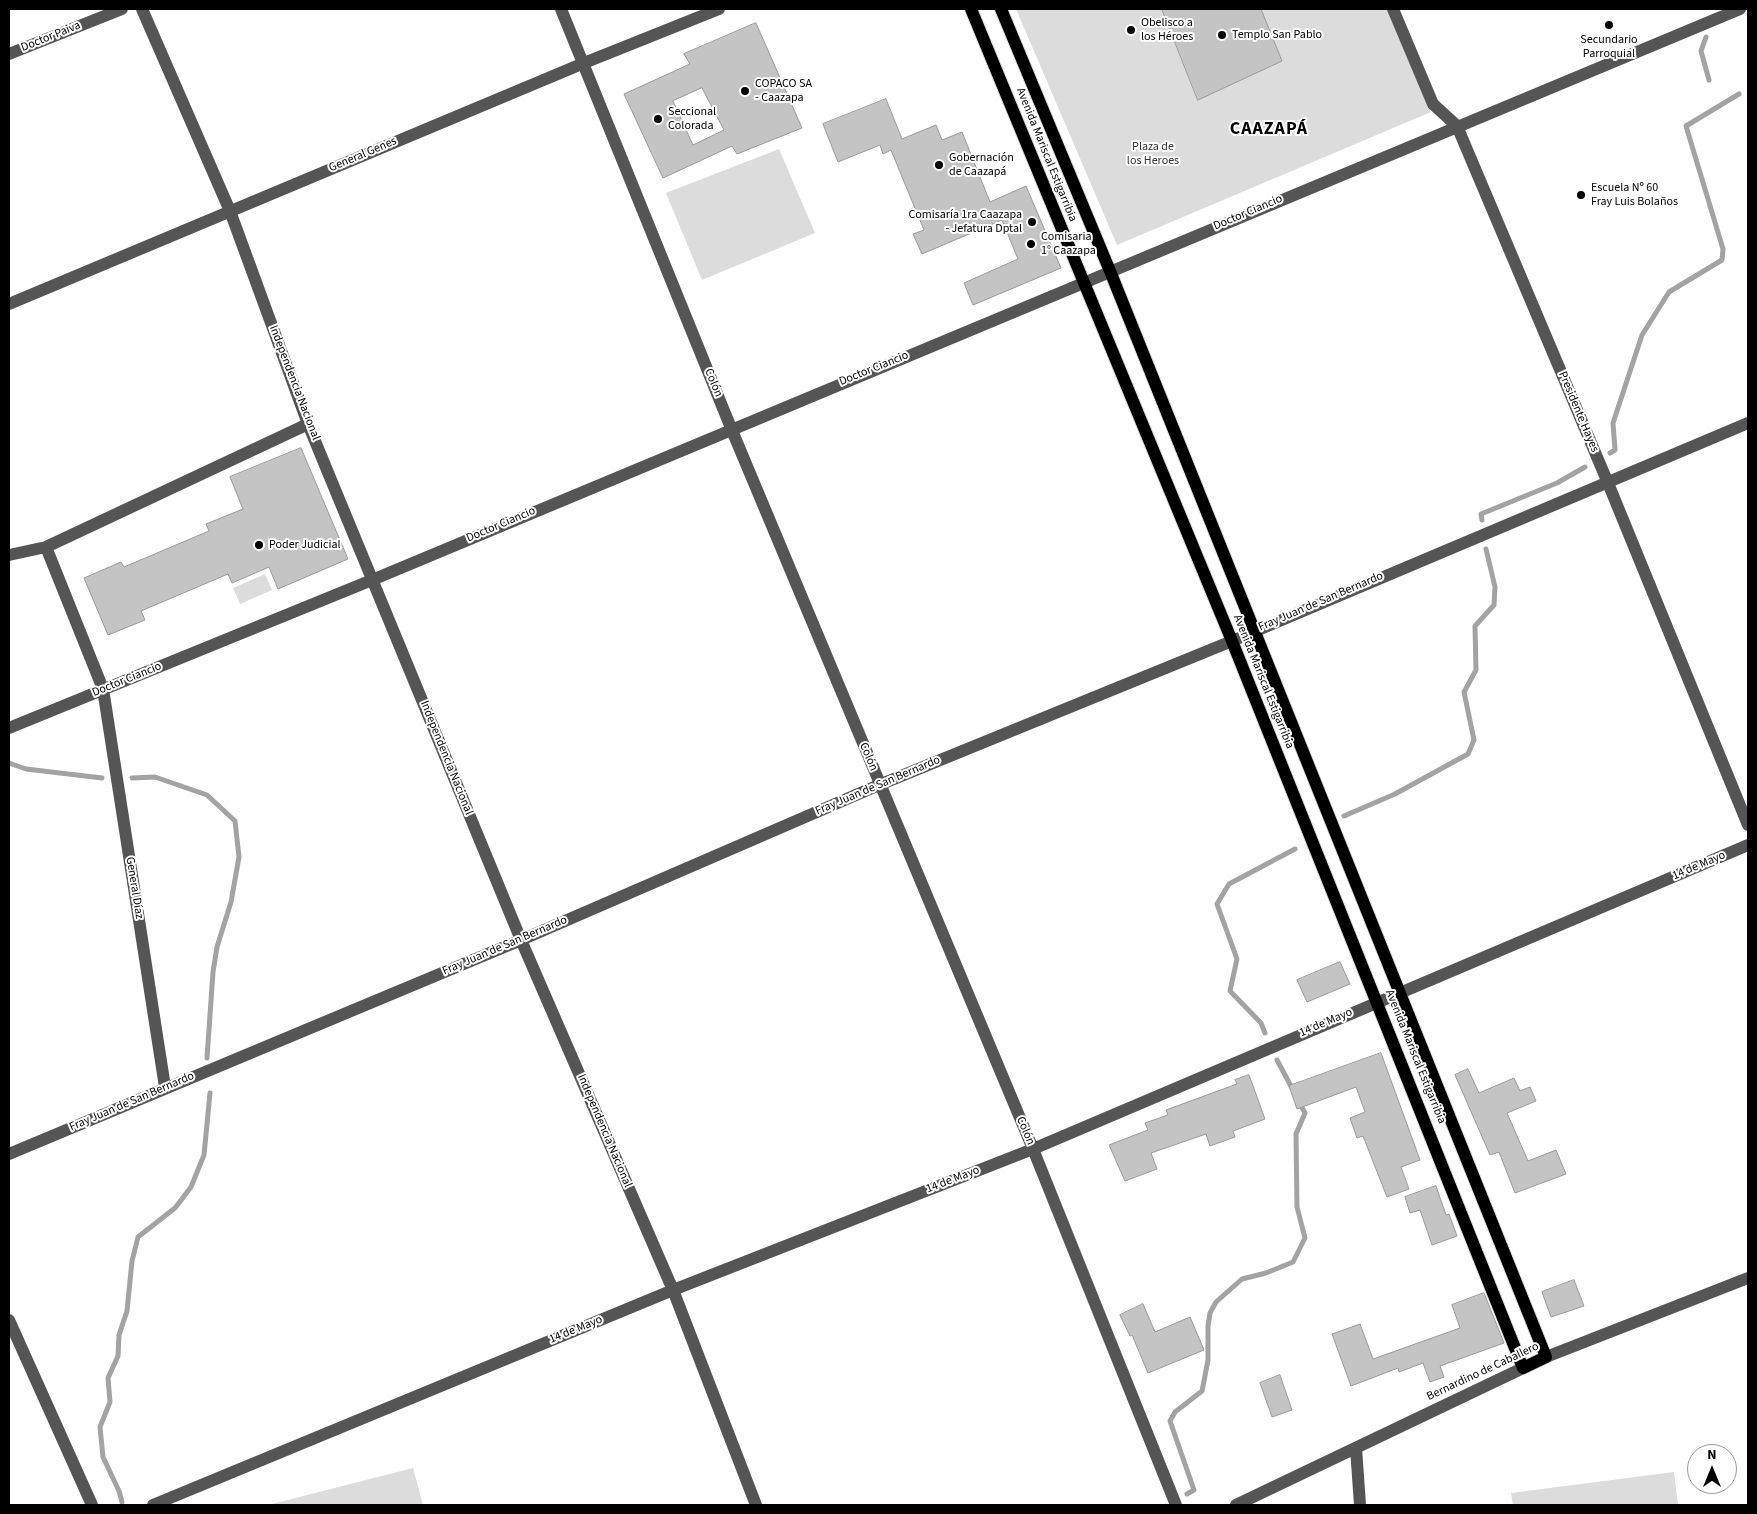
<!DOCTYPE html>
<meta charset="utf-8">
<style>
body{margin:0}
#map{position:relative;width:1757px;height:1514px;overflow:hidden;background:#fff;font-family:"Source Sans 3",sans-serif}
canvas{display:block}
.frame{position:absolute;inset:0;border:10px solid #000;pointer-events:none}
.north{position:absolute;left:1687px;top:1444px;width:50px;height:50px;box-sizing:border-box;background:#fff;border:1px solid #999;border-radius:50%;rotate:0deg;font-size:14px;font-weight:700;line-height:20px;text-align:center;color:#000}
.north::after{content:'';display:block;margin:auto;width:18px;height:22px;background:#000;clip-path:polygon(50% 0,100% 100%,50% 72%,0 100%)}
</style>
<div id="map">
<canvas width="1757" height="1514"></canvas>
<div class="frame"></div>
<div class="north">N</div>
</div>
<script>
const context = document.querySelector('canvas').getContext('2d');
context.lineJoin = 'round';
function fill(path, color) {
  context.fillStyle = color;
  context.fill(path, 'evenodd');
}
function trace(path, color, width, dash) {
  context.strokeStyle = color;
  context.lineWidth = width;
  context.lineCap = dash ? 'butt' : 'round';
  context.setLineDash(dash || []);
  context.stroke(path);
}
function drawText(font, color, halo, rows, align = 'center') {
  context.font = font + ' "Source Sans 3",sans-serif';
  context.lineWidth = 4;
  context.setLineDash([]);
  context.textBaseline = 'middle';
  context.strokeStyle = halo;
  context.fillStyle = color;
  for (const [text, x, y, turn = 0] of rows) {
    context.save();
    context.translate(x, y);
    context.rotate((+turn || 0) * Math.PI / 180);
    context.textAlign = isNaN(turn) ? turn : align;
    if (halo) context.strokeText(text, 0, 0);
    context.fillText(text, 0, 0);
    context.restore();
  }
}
fill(new Path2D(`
 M1016 9H1162L1198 100 1282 61 1261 9H1387L1431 112 1117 245Z
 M779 149 815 233 702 280 666 193Z
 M265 574 272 590 240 604 233 588Z
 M413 1468 423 1505H268Z
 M1674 1472 1678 1505H1513L1511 1493Z`), '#dcdcdc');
trace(new Path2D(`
 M1706 37 1701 51 1709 80
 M1610 453 1615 450 1613 423 1642 335 1669 292 1722 260 1723 249 1686 126 1739 94
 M1482 520 1481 514 1557 483 1585 467
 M9 763 26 769 102 778
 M132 778 155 777 207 795 235 821 239 857 231 902 217 947 213 972 207 1058
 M1344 816 1395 794 1468 754 1474 740 1464 692 1476 670 1475 626 1494 605 1495 587 1486 549
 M1265 1033 1261 1023 1230 991 1237 959 1217 904 1229 884 1295 849
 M1277 1060 1293 1090
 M1187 1494 1194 1490 1170 1421 1175 1412 1202 1391 1208 1360V1326L1210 1313 1216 1302 1242 1279 1266 1273 1293 1262 1305 1238 1297 1207 1296 1134 1305 1113 1299 1102
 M122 1502 119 1491 103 1457 100 1427 110 1402 108 1378 118 1356 119 1335 127 1311 132 1261 138 1237 175 1208 191 1187 204 1155 210 1093`), '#a3a3a3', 5);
const building = new Path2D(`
 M1162 9H1261L1282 61 1198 100Z
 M756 23 802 128 737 154 732 146 663 178 624 94 690 64 684 54ZM702 88 724 130 693 145 673 101Z
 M886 99 902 139 936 125 942 140 962 132 990 202 1026 186 1061 268 973 305 964 283 1018 259 1002 220 922 254 913 234 924 230 891 150 883 154 880 145 838 162 823 124Z
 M301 448 348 559 278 589 269 567 232 583 228 574 141 611 145 620 108 635 84 578 121 562 124 567 209 531 206 524 243 509 230 477Z
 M1340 962 1350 984 1307 1002 1297 980Z
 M1381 1053 1420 1160 1401 1167 1409 1189 1387 1197 1363 1136 1357 1138 1350 1118 1365 1112 1356 1087 1297 1109 1289 1086Z
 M1468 1069 1479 1093 1514 1078 1520 1091 1530 1087 1536 1101 1507 1113 1528 1161 1556 1150 1566 1174 1515 1193 1499 1152 1490 1155 1455 1075Z
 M1249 1075 1265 1119 1233 1131 1235 1137 1210 1146 1206 1134 1151 1153 1157 1169 1125 1181 1109 1145 1148 1130 1145 1123 1168 1115 1166 1110 1237 1084 1235 1080Z
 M1436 1186 1446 1215 1449 1214 1457 1236 1432 1245 1420 1210 1410 1213 1405 1197Z
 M1574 1280 1584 1306 1551 1317 1542 1292Z
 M1484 1293 1504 1343 1440 1366 1444 1377 1430 1382 1423 1363 1399 1372 1398 1368 1351 1386 1332 1334 1360 1324 1373 1359 1460 1328 1452 1305Z
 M1143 1304 1155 1332 1190 1317 1204 1350 1148 1373 1132 1335 1130 1336 1120 1315Z
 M1280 1375 1292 1410 1272 1417 1260 1383Z`);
fill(building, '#c4c4c4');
trace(building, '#999', 1);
const major = new Path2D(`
 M971 9 1232 641 1523 1368 1546 1357 1110 271 1001 9`);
trace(major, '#dbdbdb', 14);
trace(new Path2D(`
 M142 9 230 211 308 424 521 940 673 1290 756 1505
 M561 9 731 428 1033 1149 1176 1505
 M1393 9 1433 104 1457 126 1608 483 1748 825
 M9 54 122 9
 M9 304 584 63 719 9
 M46 547 103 689 165 1087
 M9 555 46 547 308 424
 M9 728 372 580 1740 9
 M9 1154 521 940 879 785 1232 641 1748 423
 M9 1320 92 1505
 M1546 1357 1748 1278
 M1356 1448 1360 1505
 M153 1505 673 1290 1033 1149 1748 845
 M1236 1505 1523 1368`), '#555', 12);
trace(major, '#000', 12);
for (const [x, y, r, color] of [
 [1609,25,5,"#000"],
 [1131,30,5,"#000"],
 [1222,35,5,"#000"],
 [745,91,5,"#000"],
 [658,119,5,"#000"],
 [939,165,5,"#000"],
 [1581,195,5,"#000"],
 [1032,222,5,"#000"],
 [1031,244,5,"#000"],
 [259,545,5,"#000"]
]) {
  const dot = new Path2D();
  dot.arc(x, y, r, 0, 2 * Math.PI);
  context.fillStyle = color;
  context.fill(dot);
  trace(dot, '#fff', 2);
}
drawText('12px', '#000', '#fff', [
 ["Obelisco a",1141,23],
 ["los Héroes",1141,37],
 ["Templo San Pablo",1232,35],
 ["Secundario",1609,40,"center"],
 ["Parroquial",1609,54,"center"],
 ["COPACO SA",755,84],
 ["- Caazapa",755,98],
 ["Seccional",668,112],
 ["Colorada",668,126],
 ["Gobernación",949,158],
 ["de Caazapá",949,172],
 ["Escuela Nº 60",1591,188],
 ["Fray Luis Bolaños",1591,202],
 ["Comisaría 1ra Caazapa",1022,215,"right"],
 ["- Jefatura Dptal",1022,229,"right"],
 ["Comisaria",1041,237],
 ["1° Caazapa",1041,251],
 ["Poder Judicial",269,545]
], 'left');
drawText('12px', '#000', '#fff', [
 ["Doctor Paiva",51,37,-22],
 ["General Genes",363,155,-23],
 ["Avenida Mariscal Estigarribia",1046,155,68],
 ["Doctor Ciancio",1248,213,-23],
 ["Doctor Ciancio",874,369,-22],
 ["Independencia Nacional",294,383,69],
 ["Colón",713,383,68],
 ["Presidente Hayes",1578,412,67],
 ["Doctor Ciancio",501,525,-23],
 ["Fray Juan de San Bernardo",1321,602,-23],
 ["Doctor Ciancio",127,680,-22],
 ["Avenida Mariscal Estigarribia",1263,682,68],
 ["Colón",868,757,67],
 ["Independencia Nacional",446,758,68],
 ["Fray Juan de San Bernardo",878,786,-23],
 ["14 de Mayo",1699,866,-23],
 ["General Díaz",134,888,81],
 ["Fray Juan de San Bernardo",505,946,-23],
 ["14 de Mayo",1326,1023,-23],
 ["Avenida Mariscal Estigarribia",1415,1057,68],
 ["Fray Juan de San Bernardo",132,1102,-23],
 ["Independencia Nacional",604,1131,67],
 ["Colón",1025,1131,67],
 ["14 de Mayo",953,1180,-21],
 ["14 de Mayo",576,1330,-22],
 ["Bernardino de Caballero",1483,1372,-25]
]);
drawText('12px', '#333', '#fff', [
 ["Plaza de",1153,147],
 ["los Heroes",1153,161]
]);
context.letterSpacing = '1px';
drawText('bold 18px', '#000', '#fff', [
 ["CAAZAPÁ",1269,130]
]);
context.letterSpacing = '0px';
</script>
